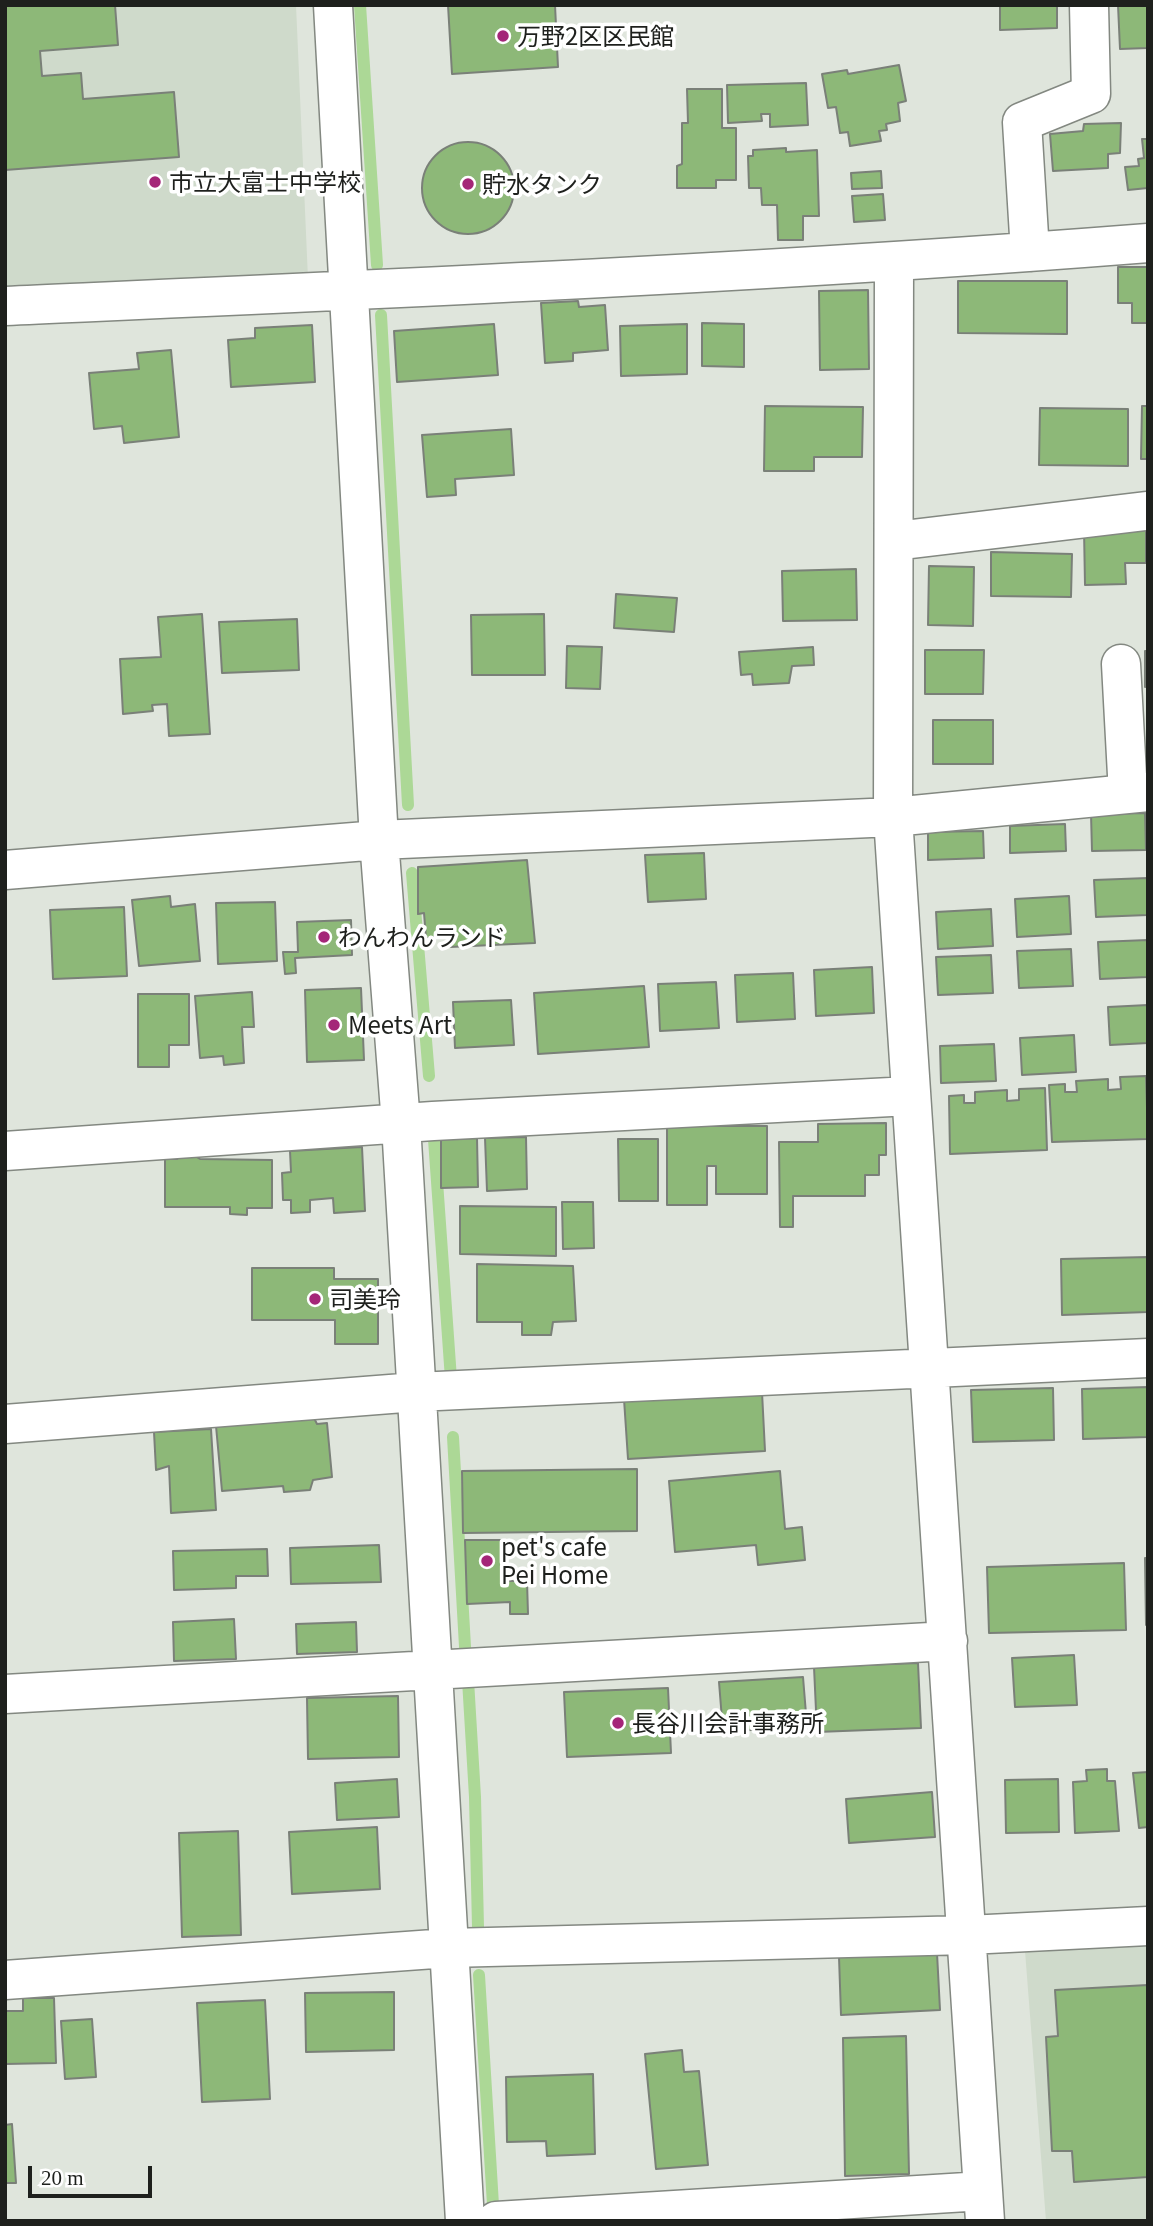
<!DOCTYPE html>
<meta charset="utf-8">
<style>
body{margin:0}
#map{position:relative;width:1153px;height:2226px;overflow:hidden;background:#dfe5dc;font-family:Georgia,serif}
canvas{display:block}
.frame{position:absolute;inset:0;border:7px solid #1e201d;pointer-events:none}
.scale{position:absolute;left:28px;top:2166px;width:124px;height:32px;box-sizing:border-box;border:4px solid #1e201d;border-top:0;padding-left:9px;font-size:21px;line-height:24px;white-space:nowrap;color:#1e201d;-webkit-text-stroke:5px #fff;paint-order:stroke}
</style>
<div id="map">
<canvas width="1153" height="2226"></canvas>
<div class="frame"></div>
<div class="scale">20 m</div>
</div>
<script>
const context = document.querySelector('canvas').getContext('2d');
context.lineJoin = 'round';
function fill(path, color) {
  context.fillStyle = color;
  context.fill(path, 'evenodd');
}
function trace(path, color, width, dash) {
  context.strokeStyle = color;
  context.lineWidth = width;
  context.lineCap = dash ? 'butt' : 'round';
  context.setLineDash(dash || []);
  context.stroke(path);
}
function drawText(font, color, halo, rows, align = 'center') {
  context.font = font + ' Georgia,"Noto Sans JP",serif';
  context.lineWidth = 7;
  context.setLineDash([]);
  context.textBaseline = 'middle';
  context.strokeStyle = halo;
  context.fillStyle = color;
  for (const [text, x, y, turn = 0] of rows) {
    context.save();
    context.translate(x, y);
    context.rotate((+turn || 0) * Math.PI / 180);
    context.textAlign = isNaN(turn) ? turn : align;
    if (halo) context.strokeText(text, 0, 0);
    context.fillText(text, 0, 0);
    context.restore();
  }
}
fill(new Path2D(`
 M5 5H296L308 279 5 293Z
 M1148 1943V2221H1046L1025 1951Z`), '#cfdacb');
trace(new Path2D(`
 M360 5 377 265
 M381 315 408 805
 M412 873 429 1076
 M433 1125 451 1379
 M453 1437 466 1664
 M468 1680 475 1797 478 1927
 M479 1975 493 2205`), '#acd896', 12);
const building = new Path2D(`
 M5 5H115L118 45 40 51 42 76 81 73 83 99 174 92 179 157 5 170Z
 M448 5H555L558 67 452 74Z
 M1000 5H1057V28L1000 30Z
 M1118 5H1148V48L1120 49Z
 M899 65 906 101 898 103 900 121 886 124 887 130 879 131 881 141 850 146 848 132 840 133 836 107 828 108 822 74 847 70 848 74Z
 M806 83 808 125 770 127V114H761L762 121 728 123 727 85Z
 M687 89H722V128H736V180H716V188H677V166L682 164V123H688Z
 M1121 123 1120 153 1108 154V168L1053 171 1050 134 1083 131 1084 124Z
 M1142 139H1148V188L1128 190 1125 167 1139 166 1138 159 1144 158Z
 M422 188a46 46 0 1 1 92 0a46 46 0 1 1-92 0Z
 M786 148V152L817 150 819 216H803V240H778L777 205H762L761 188H749L748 156H753V150Z
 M881 171 882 188 852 189 851 173Z
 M883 194 885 220 854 222 852 196Z
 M1118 267H1148V323H1132V303H1118Z
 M958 281H1067V334L958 333Z
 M868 290 869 369 820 370 819 291Z
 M578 301 579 307 605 305 608 350 573 353V361L545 363 541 303Z
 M702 323 744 324V367L702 366Z
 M494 324 498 375 397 382 394 331Z
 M687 324V374L621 376 620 326Z
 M312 325 315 382 231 387 228 340 255 338V328Z
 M171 350 179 437 124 443 122 426 94 429 89 373 139 369 137 353Z
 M765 406 863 407 862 457H814V471H764Z
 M1142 406H1148V459H1141Z
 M1040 408 1128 409V466L1039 465Z
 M511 429 514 475 455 479 456 495 427 497 422 435Z
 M1084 529H1146V563H1125L1126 584 1085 585Z
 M991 552 1072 554 1071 597 991 596Z
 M929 566 974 567 973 626 928 625Z
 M856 569 857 620 783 621 782 571Z
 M616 594 677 598 674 632 614 628Z
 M202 614 210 734 169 736 167 704 152 705 153 711 123 714 120 659 161 657 158 617Z
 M544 614 545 675H472L471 615Z
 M297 619 299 670 222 673 219 622Z
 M567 646 602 647 600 689 566 688Z
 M813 647 814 665 792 666 789 683 753 685 752 674 741 675 739 652Z
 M925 650H984L983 694H925Z
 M1145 651H1148V686L1145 687Z
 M933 720H993V764H933Z
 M1145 813 1146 850 1092 851 1091 814Z
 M1065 824 1066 851 1010 853V826Z
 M983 831 984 858 928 860V832Z
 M704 853 706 899 648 902 645 855Z
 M527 860 535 943 450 947 446 936 426 938 424 913 418 914V867Z
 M1148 878V915L1096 917 1094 880Z
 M170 896 171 907 195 904 200 961 139 966 132 900Z
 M1069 896 1071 934 1017 937 1015 899Z
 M275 902 277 961 218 964 216 903Z
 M124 907 127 976 53 979 50 910Z
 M991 909 993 946 938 949 936 912Z
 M351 920 352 955 295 958 296 973 285 974 283 952H298L297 922Z
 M1148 940V977L1100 979 1098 942Z
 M1071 949 1073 986 1019 988 1017 951Z
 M991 955 993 993 938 995 936 957Z
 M872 967 874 1013 816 1016 814 970Z
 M793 973 795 1019 737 1022 735 975Z
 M716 982 719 1028 660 1031 658 984Z
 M644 986 649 1047 538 1054 534 993Z
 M361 988 364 1060 307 1062 305 990Z
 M252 992 254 1027H242L244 1063 224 1065 223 1056 200 1058 195 996Z
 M138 994H189V1045H169V1067H138Z
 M511 1000 514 1045 455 1048 453 1002Z
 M1148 1005V1043L1110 1045 1108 1007Z
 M1074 1035 1076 1072 1022 1075 1020 1038Z
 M994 1044 996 1081 941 1083 940 1046Z
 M1146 1076 1148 1139 1052 1142 1049 1085 1065 1084V1092H1077L1076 1081 1108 1079V1090L1121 1089 1120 1077Z
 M1045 1088 1047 1150 950 1154 949 1096 964 1095V1103H975V1092L1007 1090V1101L1019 1100V1089Z
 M886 1123V1155H879V1175H865V1196H793V1227H780L779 1142H818V1124Z
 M667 1126H767V1194H716V1166H707V1205H667Z
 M526 1137 527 1189 487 1191 485 1138Z
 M477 1138 478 1187 441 1188V1139Z
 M618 1139H658V1201H619Z
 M362 1147 365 1211 334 1213 333 1198 310 1200V1212L291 1213V1200H283L282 1173 291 1172 290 1151Z
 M182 1153H190L200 1159 272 1160V1208H247V1215L230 1214V1207H165V1159H177Z
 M562 1202H593L594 1248 563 1249Z
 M460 1206 556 1207V1256L460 1254Z
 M1148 1257V1312L1062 1315 1061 1259Z
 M477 1264 573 1266 576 1321 553 1322 551 1335H522V1322H477Z
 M252 1268H334V1279H378V1344H335V1320H252Z
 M1148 1387V1437L1083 1439 1082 1389Z
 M1053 1388 1054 1440 973 1442 971 1390Z
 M762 1392 765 1451 628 1459 624 1399Z
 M314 1418 317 1424 327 1423 332 1477 313 1480 310 1490 284 1492 283 1486 222 1491 216 1426Z
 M211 1429 216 1510 171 1513 169 1466 156 1470 154 1432Z
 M637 1469V1531L463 1533 462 1471Z
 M780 1471 785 1529 802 1527 805 1560 758 1565 756 1545 675 1552 669 1481Z
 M465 1540H507L508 1581H527L528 1614H510V1602L467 1604Z
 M379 1545 381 1582 291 1584 290 1548Z
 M267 1549 268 1576H236V1588L174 1590 173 1551Z
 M1145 1558H1148V1625H1146Z
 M1124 1563 1126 1630 989 1633 987 1567Z
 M234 1619 236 1659 174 1661 173 1622Z
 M356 1622 357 1652 297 1654 296 1624Z
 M1074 1655 1077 1705 1015 1707 1012 1658Z
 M918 1663 921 1728 817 1732 814 1667Z
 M803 1677 807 1726 723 1732 719 1682Z
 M668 1688 671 1753 567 1757 564 1692Z
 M398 1696 399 1757 308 1759 307 1698Z
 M1107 1769V1781H1115L1119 1831 1075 1833 1073 1782 1087 1781 1086 1770Z
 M1148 1772V1827L1139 1828 1133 1773Z
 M397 1779 399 1817 337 1820 335 1783Z
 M1058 1779 1059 1832 1006 1833 1005 1780Z
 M932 1792 935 1837 849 1843 846 1799Z
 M377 1827 380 1889 292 1894 289 1832Z
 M238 1831 241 1935 182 1937 179 1833Z
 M937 1953 940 2010 841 2015 839 1957Z
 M1148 1985V2177L1074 2182 1072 2151H1052L1046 2037 1058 2036 1055 1990Z
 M394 1992V2050L306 2052 305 1993Z
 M23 1998H54L56 2063 5 2064V2011H23Z
 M265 2000 270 2099 202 2102 197 2003Z
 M92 2019 96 2077 65 2079 61 2021Z
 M906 2036 909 2174 845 2176 843 2038Z
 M682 2050 684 2072 699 2071 708 2165 656 2169 645 2054Z
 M593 2074 595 2154 547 2156 546 2141 507 2142 506 2077Z
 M12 2124 16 2183H5V2125Z`);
fill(building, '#8db878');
trace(building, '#7a8078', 2);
const street = new Path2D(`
 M333 5 379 840 401 1124 465 2221
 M1030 252 1022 122 1091 94 1089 5
 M894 261 893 817 985 2221
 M5 306C386 289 768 273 1148 243
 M895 541 1146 511
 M1121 664 1128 794
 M5 870 379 840 893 817 1148 792
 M5 1151 433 1121 910 1096
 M5 1424 416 1392 1148 1358
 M5 1694 948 1641
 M5 1980 448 1948 968 1935 1148 1926
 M496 2221 983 2191`);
trace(street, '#838881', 41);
trace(street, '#fff', 38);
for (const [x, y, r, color] of [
 [503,36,7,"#a42678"],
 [155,182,7,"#a42678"],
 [468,184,7,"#a42678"],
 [324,937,7,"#a42678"],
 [334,1025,7,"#a42678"],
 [315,1299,7,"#a42678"],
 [487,1561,7,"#a42678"],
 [618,1723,7,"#a42678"]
]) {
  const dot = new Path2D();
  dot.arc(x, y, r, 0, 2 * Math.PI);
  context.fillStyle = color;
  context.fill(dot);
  trace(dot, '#fff', 2.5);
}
drawText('24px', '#1e201d', '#fff', [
 ["万野2区区民館",517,36],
 ["市立大富士中学校",169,182],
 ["貯水タンク",482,184],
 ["わんわんランド",338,937],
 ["Meets Art",348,1025],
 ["司美玲",329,1299],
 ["pet's cafe",501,1547],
 ["Pei Home",501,1575],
 ["長谷川会計事務所",632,1723]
], 'left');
</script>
